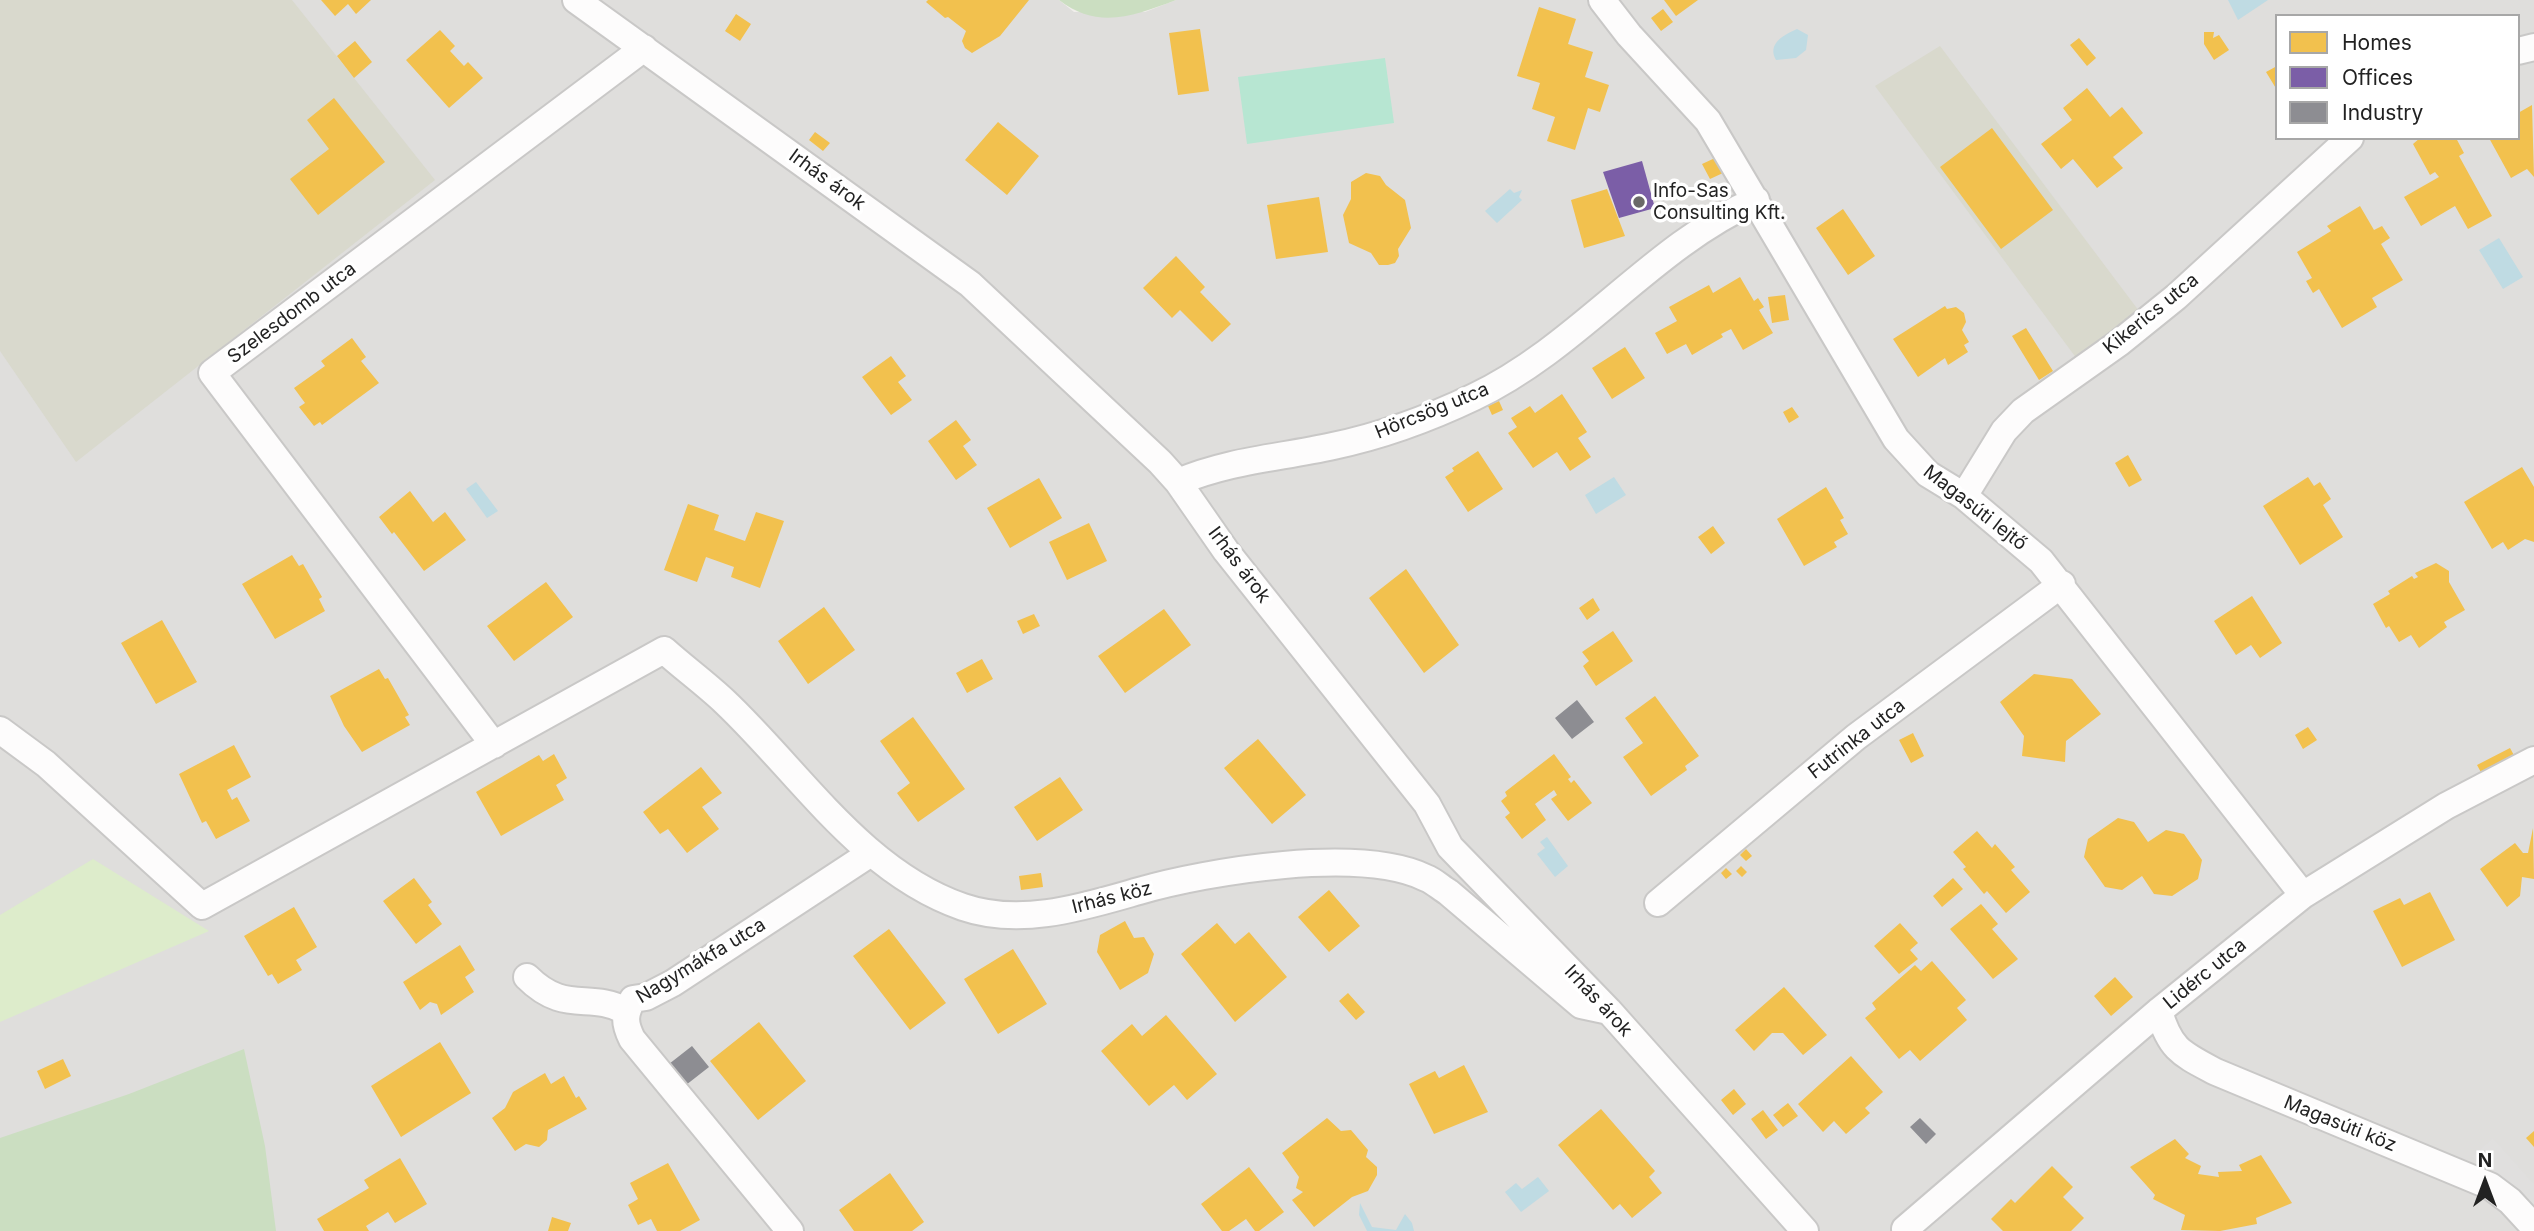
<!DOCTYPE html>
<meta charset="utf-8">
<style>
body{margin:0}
#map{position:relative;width:2534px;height:1231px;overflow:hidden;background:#f0eeeb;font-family:Inter,sans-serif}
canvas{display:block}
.legend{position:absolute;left:2275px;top:14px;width:245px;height:126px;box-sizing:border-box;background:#fff;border:2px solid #a7a7a7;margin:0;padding:9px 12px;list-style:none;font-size:21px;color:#222}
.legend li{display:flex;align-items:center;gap:14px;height:35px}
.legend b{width:35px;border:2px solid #a7a7a7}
.north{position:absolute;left:2450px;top:1147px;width:70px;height:70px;-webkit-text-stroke:5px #fff;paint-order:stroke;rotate:0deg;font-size:19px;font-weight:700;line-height:28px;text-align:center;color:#222}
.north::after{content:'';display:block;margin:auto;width:24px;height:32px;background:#222;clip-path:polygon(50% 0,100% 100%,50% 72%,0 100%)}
</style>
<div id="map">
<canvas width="2534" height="1231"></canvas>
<ul class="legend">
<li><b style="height:19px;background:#f2c14e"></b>Homes</li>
<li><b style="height:19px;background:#7b5ea7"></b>Offices</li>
<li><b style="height:19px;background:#8d8d92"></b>Industry</li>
</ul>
<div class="north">N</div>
</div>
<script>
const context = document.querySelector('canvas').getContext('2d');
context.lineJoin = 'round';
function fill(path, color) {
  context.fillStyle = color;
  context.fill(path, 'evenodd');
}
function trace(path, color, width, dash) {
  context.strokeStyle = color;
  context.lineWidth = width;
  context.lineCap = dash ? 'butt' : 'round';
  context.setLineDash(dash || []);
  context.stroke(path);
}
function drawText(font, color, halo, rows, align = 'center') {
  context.font = font + ' Inter,sans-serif';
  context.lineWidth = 7;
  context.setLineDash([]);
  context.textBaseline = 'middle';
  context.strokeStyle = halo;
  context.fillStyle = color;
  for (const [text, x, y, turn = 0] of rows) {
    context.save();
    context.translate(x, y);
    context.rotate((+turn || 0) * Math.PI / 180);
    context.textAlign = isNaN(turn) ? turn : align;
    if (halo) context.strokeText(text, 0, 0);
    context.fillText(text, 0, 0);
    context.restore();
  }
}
fill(new Path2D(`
 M0 0H1059L1074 12H1145L1176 0H2534V1231H0ZM2277 16H2518V138H2277Z`), '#dfdedc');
fill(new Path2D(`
 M0 0H292L435 180 76 462 0 351Z
 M1940 46 2139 311 2077 359 1875 86Z`), '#d9d9cd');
fill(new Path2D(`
 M93 859 209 931 0 1022V915Z`), '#ddeccb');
fill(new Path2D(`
 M1059 0H1176C1134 16 1098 30 1059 0Z
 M244 1049 265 1146 276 1231H0V1138L129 1094Z`), '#cbdec1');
fill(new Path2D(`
 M1385 58 1394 123 1247 144 1238 77Z`), '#b7e6d2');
fill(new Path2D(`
 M2493 1138 2534 1184V1220L2510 1201 2472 1156Z`), '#e0dfde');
fill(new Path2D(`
 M2228 0H2268L2238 20Z
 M1797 29 1808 35 1806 50 1796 58 1776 60C1767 44 1783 35 1797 29Z
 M1510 189 1514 193 1522 190 1519 197 1522 200 1497 223 1485 211Z
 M2499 238 2523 277 2503 289 2479 250Z
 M1614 477 1626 495 1596 514 1585 495Z
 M476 482 498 511 487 518 466 489Z
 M1547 837 1568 866 1555 877 1537 854 1545 848 1540 842Z
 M1538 1177 1549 1191 1521 1212 1505 1192 1516 1183 1522 1189Z
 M1360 1203 1372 1227 1396 1230 1405 1214 1412 1223 1414 1231H1367L1359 1215Z`), '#bfdbe3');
fill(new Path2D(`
 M321 0H371L356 14 348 4 335 16Z
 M928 0H1029L1000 36 972 53 965 48 962 41 966 31 948 17 945 18 926 2Z
 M1664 0H1698L1676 16Z
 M1539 7 1576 19 1568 44 1593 52 1585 77 1609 85 1600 112 1588 108 1575 150 1547 141 1555 117 1532 109 1540 83 1517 76Z
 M1663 9 1673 22 1661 31 1651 18Z
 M736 14 751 24 740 41 725 31Z
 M1200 29 1209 91 1178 95 1169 33Z
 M440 30 455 46 450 51 464 66 468 62 483 78 449 108 406 60Z
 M2204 32H2214L2213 38 2219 35 2229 50 2214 60 2204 44Z
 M2079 38 2096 58 2087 66 2070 45Z
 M355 41 372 62 354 78 337 56Z
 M2277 66V90L2266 72Z
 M2087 88 2110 117 2122 107 2143 133 2113 157 2123 168 2097 188 2073 159 2061 169 2041 144 2072 120 2063 108Z
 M334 98 385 162 318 215 290 179 329 149 307 120Z
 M2532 105 2534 177 2527 169 2511 178 2489 138H2518V113Z
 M998 122 1039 156 1007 195 965 160Z
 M1992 128 2053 210 2001 249 1940 167Z
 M815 132 830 143 823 151 809 140Z
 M2420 138H2456L2464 153 2459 156 2492 216 2468 229 2455 206 2421 226 2404 197 2439 177 2435 172 2430 175 2413 144Z
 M1715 158 1723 173 1710 179 1702 164Z
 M1366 173 1380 176 1386 185 1405 200 1411 228 1398 249 1399 256 1395 263 1388 265H1379L1371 253 1349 243 1343 215 1351 199V182Z
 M1607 189 1625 236 1584 248 1571 200Z
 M1319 197 1328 252 1276 259 1267 205Z
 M2360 206 2374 230 2382 226 2390 238 2381 244 2403 280 2372 298 2377 307 2342 328 2319 289 2313 293 2306 281 2312 278 2297 252 2331 231 2327 226Z
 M1843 209 1875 256 1848 275 1816 228Z
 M1176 256 1205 287 1200 292 1231 324 1212 342 1180 310 1172 318 1143 288Z
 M1740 277 1754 301 1758 298 1764 307 1759 310 1773 333 1743 350 1731 329 1721 334 1723 337 1692 355 1686 344 1667 354 1655 333 1677 321 1669 307 1709 285 1713 293Z
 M1785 295 1789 320 1772 323 1768 297Z
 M1945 306 1947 309 1956 307 1964 313 1966 322 1962 330 1969 342 1964 345 1968 352 1948 365 1945 358 1918 377 1893 339Z
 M2026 328 2053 371 2039 380 2012 336Z
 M352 338 366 357 361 361 379 383 322 425 320 422 314 426 299 407 305 403 294 388 325 366 321 361Z
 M1625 347 1645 378 1612 399 1592 368Z
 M891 356 906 376 898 382 912 400 891 415 862 377Z
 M1562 394 1587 432 1578 438 1591 457 1570 471 1557 452 1533 468 1508 433 1517 427 1511 418 1530 406 1535 413Z
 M1499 401 1503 410 1492 415 1488 406Z
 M1792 407 1799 417 1789 423 1783 412Z
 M956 420 971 440 963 446 977 465 956 480 928 441Z
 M1478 451 1503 489 1468 512 1445 477 1454 471 1452 468Z
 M2128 455 2142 480 2129 487 2115 463Z
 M2522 467 2534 487V542L2525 539 2508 550 2503 542 2492 549 2464 502Z
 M2308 477 2314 486 2320 482 2331 499 2323 505 2343 537 2300 565 2263 506Z
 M1039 478 1062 518 1010 548 987 508Z
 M1826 487 1844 518 1840 520 1848 534 1834 542 1837 547 1804 566 1777 519Z
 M410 491 433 522 445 512 466 540 424 571 394 532 392 534 379 517Z
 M688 504 719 515 714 530 745 541 756 512 784 521 760 588 731 577 734 567 706 557 697 582 664 570Z
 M1089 523 1107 561 1067 580 1049 542Z
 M1713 526 1725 543 1711 554 1698 537Z
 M292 555 299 566 303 564 322 597 319 599 325 611 275 639 242 584Z
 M2436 563 2449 571V582L2465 610 2444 622 2447 627 2419 648 2411 635 2399 642 2389 626 2386 628 2373 604 2390 594 2388 591 2412 576 2414 579 2418 577 2415 573Z
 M1406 569 1459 645 1424 673 1369 598Z
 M546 582 573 617 514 661 487 626Z
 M2252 596 2282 643 2260 658 2251 645 2236 655 2214 621Z
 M1593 598 1600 610 1587 620 1579 608Z
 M824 607 855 650 808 684 778 641Z
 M1164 609 1191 645 1125 693 1098 656Z
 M1034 614 1040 626 1023 634 1017 621Z
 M162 620 197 682 156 704 121 643Z
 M1613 631 1633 661 1596 686 1583 666 1589 661 1582 652Z
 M982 659 993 679 967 693 956 673Z
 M379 669 385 679 388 678 409 715 405 717 410 725 362 752 344 726 330 696Z
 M2034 674 2072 679 2101 714 2066 741 2065 762 2022 756 2024 736 2000 702Z
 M1655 696 1699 756 1685 766 1687 770 1651 796 1623 757 1643 743 1625 718Z
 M913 717 965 789 918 822 897 793 910 783 880 741Z
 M2308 727 2317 740 2303 749 2295 735Z
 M1913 733 1924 756 1911 763 1899 740Z
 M1258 739 1306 795 1272 824 1224 768Z
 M234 745 251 777 227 790 232 800 237 797 250 821 216 839 206 821 202 823 179 774Z
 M2510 748 2516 759 2483 776 2477 765Z
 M554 754 567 778 556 785 564 800 501 836 476 792 539 755 543 761Z
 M1554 754 1571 777 1568 779 1571 783 1574 780 1592 803 1568 821 1551 799 1557 795 1554 790 1535 804 1546 820 1522 839 1505 817 1510 813 1501 801 1507 796 1505 792Z
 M701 767 722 793 702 807 719 829 687 853 668 829 660 834 643 812Z
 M1060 777 1083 810 1037 841 1014 807Z
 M2118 818 2134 822 2148 842 2166 830 2184 834 2202 860 2198 879 2172 896 2154 894 2142 876 2122 890 2105 887 2084 857 2088 839Z
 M2533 828 2534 879 2522 877 2520 896 2507 907 2480 869 2515 843 2523 853H2528Z
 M1977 831 1992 848 1995 844 2015 867 2011 870 2030 892 2006 913 1987 891 1984 894 1963 869 1966 867 1953 852Z
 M1746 849 1752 856 1746 861 1740 855Z
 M1741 866 1747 872 1742 877 1736 871Z
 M1726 868 1732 874 1726 879 1721 873Z
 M1041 873 1043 887 1021 890 1019 876Z
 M414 878 432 902 428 905 442 924 416 944 383 901Z
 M1953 878 1963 889 1942 907 1933 896Z
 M1329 890 1360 926 1329 952 1298 917Z
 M2430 892 2455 940 2402 967 2373 911 2400 898 2404 905Z
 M1981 904 1998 924 1992 929 2018 959 1993 979 1950 929Z
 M294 907 317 947 296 960 302 970 278 984 272 974 268 976 244 936Z
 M1125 921 1134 938 1144 937 1154 954 1148 973 1120 990 1097 952 1100 935Z
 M1217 923 1235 944 1249 932 1287 977 1235 1022 1181 954Z
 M1900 923 1918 943 1910 950 1918 959 1899 974 1874 946Z
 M889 929 946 1003 910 1030 853 956Z
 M460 945 475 970 465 977 474 992 441 1015 437 1004 430 1002 420 1010 403 982Z
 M1013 949 1047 1004 998 1034 964 979Z
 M1932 961 1966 1000 1957 1008 1967 1020 1920 1061 1910 1050 1899 1059 1865 1018 1876 1009 1872 1003 1915 965 1921 971Z
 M2115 977 2133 997 2111 1016 2094 996Z
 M1784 987 1827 1035 1803 1055 1783 1033H1772L1754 1051 1735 1030Z
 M1348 993 1365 1012 1356 1020 1339 1001Z
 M1166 1015 1217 1074 1187 1100 1174 1085 1149 1106 1101 1051 1132 1024 1142 1036Z
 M759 1022 806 1081 758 1120 710 1061Z
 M440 1042 471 1093 401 1137 371 1086Z
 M1851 1056 1883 1092 1865 1108 1870 1113 1846 1134 1834 1121 1823 1132 1798 1104Z
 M63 1059 71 1076 45 1089 37 1071Z
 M1464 1065 1488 1112 1434 1134 1409 1084 1435 1071 1439 1078Z
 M545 1073 551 1084 564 1076 576 1098 579 1096 587 1109 548 1130 547 1140 539 1147 526 1144 515 1151 492 1118 505 1108 513 1092Z
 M1734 1089 1746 1104 1733 1115 1721 1100Z
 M1788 1103 1798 1116 1783 1127 1773 1115Z
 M1601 1109 1655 1171 1649 1177 1662 1193 1632 1218 1620 1204 1613 1210 1558 1145Z
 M1763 1110 1778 1130 1766 1139 1751 1119Z
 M1327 1118 1341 1131 1351 1130 1368 1150 1366 1157 1377 1167V1175L1368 1191 1352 1197 1314 1227 1292 1200 1303 1192 1296 1188 1299 1177 1282 1153Z
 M2534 1131V1147L2526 1138Z
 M2175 1139 2189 1154 2185 1158 2201 1166 2198 1174 2219 1177 2218 1172 2242 1171 2239 1165 2261 1155 2292 1203 2256 1218 2257 1224 2220 1231 2181 1230 2185 1215 2153 1199 2155 1195 2130 1167Z
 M400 1158 427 1204 395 1223 388 1212 366 1226 369 1231H324L317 1219 369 1188 364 1180Z
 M668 1163 700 1220 680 1231H657L651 1219 638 1225 628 1205 638 1199 630 1183Z
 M2052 1166 2073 1187 2063 1197 2084 1218 2071 1231H2003L1991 1219 2011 1199 2015 1203Z
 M1249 1167 1284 1212 1259 1231H1255L1246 1219 1229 1231H1222L1201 1204Z
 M890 1173 924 1222 912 1231H854L839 1210Z
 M552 1217 571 1223 568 1231H548Z`), '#f2c14e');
fill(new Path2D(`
 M1642 161 1655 208 1619 218 1603 172Z`), '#7b5ea7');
fill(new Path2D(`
 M1577 700 1594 722 1572 739 1555 718Z
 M692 1046 709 1067 686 1085 669 1064Z
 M1920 1118 1936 1134 1926 1144 1910 1127Z`), '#8d8d92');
const street = new Path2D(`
 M576 0 970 284 1160 462 1178 482 1226 551 1427 804 1450 847 1609 1011 1805 1231
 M1602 0 1629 35 1708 121 1896 439 1928 474 1964 496 2041 561 2303 895
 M2518 51 2534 47
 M1178 482C1230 460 1279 458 1333 446 1381 436 1430 418 1474 397 1579 347 1651 247 1756 200
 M1964 496 2004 431 2023 411 2119 343 2176 297 2350 138
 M0 730 46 764 202 906 664 650C684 668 706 684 725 702 800 773 862 872 963 907 1021 927 1083 907 1139 891 1208 871 1361 846 1426 878 1434 881 1441 888 1448 892L1581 1005 1609 1011
 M494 745 212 373 644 48
 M1658 903 1856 737 2062 584
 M527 977C565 1015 589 991 626 1011
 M2159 1011C2170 1050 2182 1054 2216 1072L2490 1186 2510 1201 2534 1227
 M1905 1229 2159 1011 2303 895 2446 806 2534 760
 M790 1231 632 1039C624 1023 624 1014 633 999L646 997 673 983 871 853`);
trace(street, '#c9c8c7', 30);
trace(street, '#fdfcfc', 26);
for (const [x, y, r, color] of [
 [1639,202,7,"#6a6968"]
]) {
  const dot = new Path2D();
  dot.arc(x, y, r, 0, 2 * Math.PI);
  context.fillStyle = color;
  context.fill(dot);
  trace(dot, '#fff', 2.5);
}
drawText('19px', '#222', '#fff', [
 ["Irhás árok",827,180,36],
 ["Szelesdomb utca",292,313,-37],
 ["Kikerics utca",2151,314,-39],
 ["Hörcsög utca",1432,411,-22],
 ["Magasúti lejtő",1975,508,38],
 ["Irhás árok",1239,565,53],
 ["Futrinka utca",1857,739,-38],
 ["Irhás köz",1112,898,-14],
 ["Nagymákfa utca",701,961,-31],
 ["Lidérc utca",2205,974,-39],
 ["Irhás árok",1598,1001,47],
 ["Magasúti köz",2340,1124,22]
]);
drawText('19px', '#222', '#fff', [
 ["Info-Sas",1653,191],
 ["Consulting Kft.",1653,213]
], 'left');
</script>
